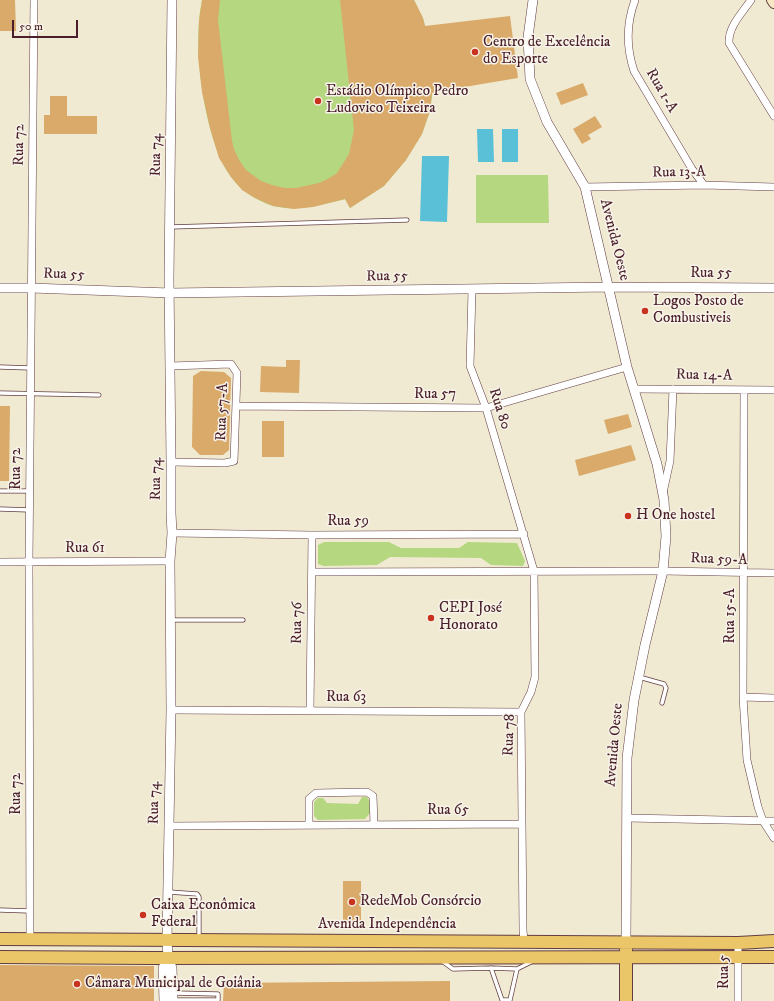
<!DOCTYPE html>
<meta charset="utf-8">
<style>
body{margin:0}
#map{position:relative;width:774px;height:1001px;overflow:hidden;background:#f0ead2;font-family:"IM FELL DW Pica",serif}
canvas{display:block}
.scale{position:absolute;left:12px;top:20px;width:66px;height:18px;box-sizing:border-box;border:2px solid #4a1f2b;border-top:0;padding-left:5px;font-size:12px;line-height:14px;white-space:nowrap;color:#4a1f2b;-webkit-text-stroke:3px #f7f3e8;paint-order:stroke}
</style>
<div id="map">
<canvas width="774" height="1001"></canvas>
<div class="scale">50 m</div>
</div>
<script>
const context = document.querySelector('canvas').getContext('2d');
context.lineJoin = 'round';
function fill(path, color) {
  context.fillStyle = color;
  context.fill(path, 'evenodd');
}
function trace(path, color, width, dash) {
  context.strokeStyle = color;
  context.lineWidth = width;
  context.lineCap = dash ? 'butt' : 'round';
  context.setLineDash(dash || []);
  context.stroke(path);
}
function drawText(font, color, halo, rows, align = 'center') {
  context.font = font + ' "IM FELL DW Pica",serif';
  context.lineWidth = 3;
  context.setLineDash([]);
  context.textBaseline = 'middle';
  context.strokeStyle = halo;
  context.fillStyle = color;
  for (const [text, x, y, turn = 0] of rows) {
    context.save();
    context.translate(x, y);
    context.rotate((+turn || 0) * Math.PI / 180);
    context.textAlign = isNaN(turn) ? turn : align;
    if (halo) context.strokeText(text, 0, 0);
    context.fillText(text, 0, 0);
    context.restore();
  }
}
fill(new Path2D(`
 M202 0H414L423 18 432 54 434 82 430 111 422 134 406 160 384 186 350 208 345 199C321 205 298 212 273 206 257 201 241 191 231 177 206 144 195 62 199 21 199 14 201 7 202 0Z
 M476 175H548L549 223H476Z
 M324 542H389L401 548H459L468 542 517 543 525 561 523 566 491 565 481 558 390 557 377 565 324 566 318 564V545Z
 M362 797H367L369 800 370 813 365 819 318 820 314 816V802L318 798H323L327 803 358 804Z`), '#b5d780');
fill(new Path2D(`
 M477 129H493L494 162H478Z
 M502 129H518V162H502Z
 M422 156H449L447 222 420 221Z`), '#59c0d7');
fill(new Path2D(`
 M0 0H15L16 31H0Z
 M202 0H220L218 20 232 141 234 149 239 160 246 170 261 181 272 185 285 188H296L319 183 328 179 337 173 349 154 354 130 340 0H414L423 18 425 26 510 16 518 78 476 85 432 93 430 111 422 134 406 160 384 186 350 208 345 199 313 207 294 209 273 206 255 198 242 190 231 177 219 158 210 128 202 92 198 57 199 21Z
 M583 83 588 95 561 105 556 93Z
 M50 96H67V116H97V134H44V115H50Z
 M595 116 602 127 588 135 591 139 582 144 573 129Z
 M286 360H300L299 393 260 392 261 366 286 367Z
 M201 371 224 372 231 378 229 450 223 455H200L192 447 193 376Z
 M0 406H10L9 481H0Z
 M628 414 632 427 608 434 604 420Z
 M262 421H284V457H262Z
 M631 445 636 460 579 476 575 460Z
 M343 881H361V922H343Z
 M0 965 154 966V1001H0Z
 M450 981V1001H223L224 983Z`), '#d9aa69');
const service = new Path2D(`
 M170 227 407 220
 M0 367 31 368
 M0 393 99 395
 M0 491H30
 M0 509 30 510
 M172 620H243
 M639 677 664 684 666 688 662 703
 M169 892 197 894 199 897V937
 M0 910 30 911
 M442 961 453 969 491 968 517 969 531 962
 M491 968 502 1000H510L517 969
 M174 1000H218V994L174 993`);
const minor = new Path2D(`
 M635 0C626 24 626 47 634 71L692 169 704 185
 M751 0C742 13 728 27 729 43L774 116
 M585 187 704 185 774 187
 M472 290 470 366 486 408 534 571 535 677 531 692 521 712 523 930 524 941
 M170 366 231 364 237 373 234 461 225 463 171 462
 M634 389 774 390
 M744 390 743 697 747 760 758 807 763 821 774 838
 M237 406 486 408 627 367
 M663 493 670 461 673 389
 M172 533 312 535 524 534
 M0 562 170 561
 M312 572 663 571 774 573
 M743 697 774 698
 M171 710 521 712
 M310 711 312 535
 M627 818 774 821
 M309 824V799L316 793 367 792 373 796 374 824
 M169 826 522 824
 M30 939 29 562 34 0
 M738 1001V943`);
const tertiary = new Path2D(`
 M172 0 169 279 171 462V513L172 533 170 561 171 710 167 940 168 958 172 968 173 1001
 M533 0 528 37 530 79 547 122 585 187 627 367 657 464 664 500 666 536 663 571 645 645 634 700 627 758 626 942
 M0 288H31L170 293 609 287 774 288
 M164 1001 163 968 168 958`);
const secondary = new Path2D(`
 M772 0 774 3`);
const primary = new Path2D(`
 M0 939 738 943 774 941
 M626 949V1001
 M0 957 151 958 774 957`);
trace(service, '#633d44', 5);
trace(minor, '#633d44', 8);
trace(tertiary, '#633d44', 10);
trace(secondary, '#633d44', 12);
trace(primary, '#633d44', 14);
trace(service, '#fff', 3.5);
trace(minor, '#fff', 7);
trace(tertiary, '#fff', 9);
trace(secondary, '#f7e8c3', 10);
trace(primary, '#ebc669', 12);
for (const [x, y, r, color] of [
 [475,52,4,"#c8321e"],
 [318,101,4,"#c8321e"],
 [645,311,4,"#c8321e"],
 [628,516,4,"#c8321e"],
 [431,618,4,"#c8321e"],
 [352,902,4,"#c8321e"],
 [143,915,4,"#c8321e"],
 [77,984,4,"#c8321e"]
]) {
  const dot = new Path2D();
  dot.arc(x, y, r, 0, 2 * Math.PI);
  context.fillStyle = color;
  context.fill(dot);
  trace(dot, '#f7f3e8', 1.5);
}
drawText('15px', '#4a1f2b', '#f7f3e8', [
 ["Centro de Excelência",483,43],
 ["do Esporte",483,60],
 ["Estádio Olímpico Pedro",326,92],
 ["Ludovico Teixeira",326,109],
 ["Logos Posto de",653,302],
 ["Combustiveis",653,319],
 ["H One hostel",636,516],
 ["CEPI José",439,609],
 ["Honorato",439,626],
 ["RedeMob Consórcio",360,902],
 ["Caixa Econômica",151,906],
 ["Federal",151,923],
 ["Câmara Municipal de Goiânia",85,984]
], 'left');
drawText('15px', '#4a1f2b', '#f7f3e8', [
 ["Rua 1-A",661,91,60],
 ["Rua 72",20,145,-89],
 ["Rua 74",157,155,-89],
 ["Rua 13-A",679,173,-1],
 ["Avenida Oeste",614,240,76],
 ["Rua 55",711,274],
 ["Rua 55",64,275,2],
 ["Rua 55",387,277,-1],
 ["Rua 14-A",704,376,1],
 ["Rua 57",435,395],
 ["Rua 80",499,409,72],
 ["Rua 57-A",223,412,-88],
 ["Rua 72",17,469,-90],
 ["Rua 74",157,479,-89],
 ["Rua 59",348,522],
 ["Rua 61",85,549],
 ["Rua 59-A",719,560,2],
 ["Rua 15-A",731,616,-90],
 ["Rua 76",298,623,-89],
 ["Rua 63",346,698],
 ["Rua 78",510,735,-88],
 ["Avenida Oeste",615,745,-85],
 ["Rua 72",17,794,-90],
 ["Rua 74",155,803,-89],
 ["Rua 65",448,811],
 ["Avenida Independência",387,925],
 ["Rua 5",725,972,-90]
]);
</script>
